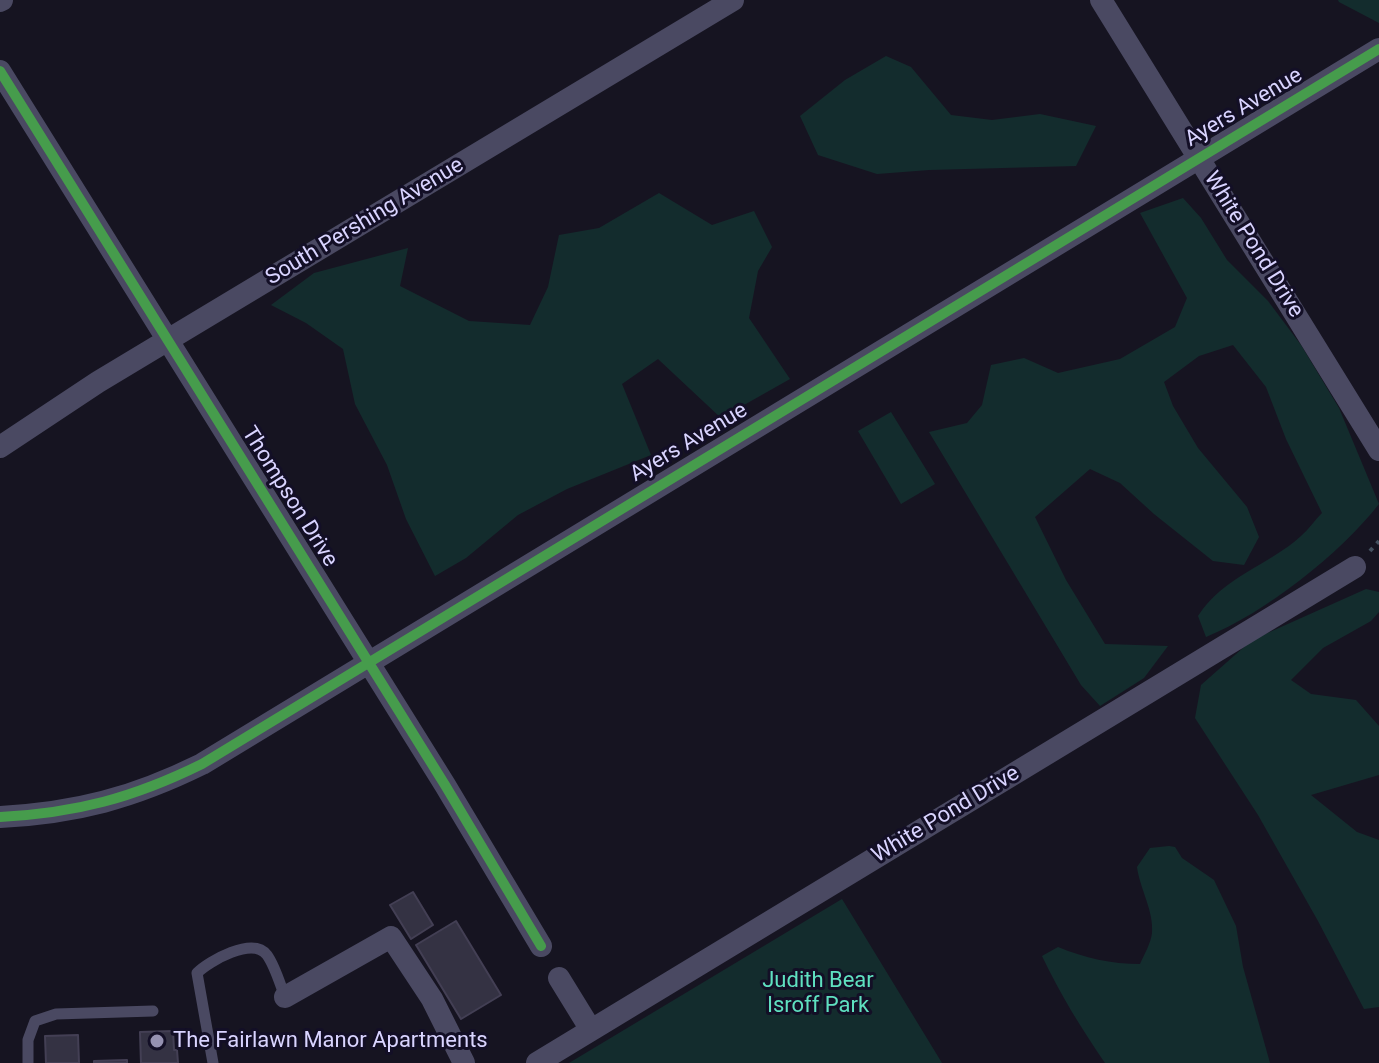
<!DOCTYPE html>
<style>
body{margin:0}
canvas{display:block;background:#161421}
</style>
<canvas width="1379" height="1063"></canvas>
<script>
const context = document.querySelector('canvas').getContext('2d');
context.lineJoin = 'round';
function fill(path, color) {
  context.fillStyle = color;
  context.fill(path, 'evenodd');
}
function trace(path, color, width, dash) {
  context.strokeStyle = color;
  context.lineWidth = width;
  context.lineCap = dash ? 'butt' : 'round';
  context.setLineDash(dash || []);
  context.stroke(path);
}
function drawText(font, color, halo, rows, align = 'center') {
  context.font = font + ' Roboto,sans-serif';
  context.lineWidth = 6;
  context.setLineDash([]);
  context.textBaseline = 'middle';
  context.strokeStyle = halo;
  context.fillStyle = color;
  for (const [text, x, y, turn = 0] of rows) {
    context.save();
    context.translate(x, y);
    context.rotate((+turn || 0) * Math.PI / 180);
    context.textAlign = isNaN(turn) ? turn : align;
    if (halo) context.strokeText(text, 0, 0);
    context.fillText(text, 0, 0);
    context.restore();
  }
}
fill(new Path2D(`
 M1338 0H1379V23L1339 2Z
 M886 56 911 67 951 115 992 120 1040 114 1096 126 1076 166 929 170 877 174 818 155 800 116 845 80Z
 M659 193 712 225 754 211 772 247 758 271 749 318 790 379 721 418 658 359 622 384 651 455 567 489 518 515 466 558 435 576 406 519 387 465 355 404 343 349 306 323 271 305 314 273 408 248 400 286 469 321 530 325 548 287 559 235 599 228Z
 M1183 198 1201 218 1227 260 1268 301 1301 345 1339 408 1379 504C1340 554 1265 613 1206 637L1198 616C1224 576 1268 566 1301 536 1309 529 1315 520 1322 513L1286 439 1266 387 1233 345 1199 356 1164 382 1173 406 1198 448 1247 507 1259 537 1244 565 1213 561 1154 514 1120 483 1090 469 1035 517 1066 580 1105 644 1168 646 1144 678 1100 706 1081 685 929 432 967 423 982 405 991 365 1024 358 1058 373 1120 359 1175 327 1187 298 1140 213Z
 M891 412 935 484 901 504 858 431Z
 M1366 589 1379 592V612L1371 621 1323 648 1291 680 1311 694 1356 700 1379 726V775L1311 795 1357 832 1379 840V1007L1364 1009 1318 921 1258 815 1195 718 1201 685 1252 640Z
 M1169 846 1175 847 1182 858 1214 880 1236 926 1243 967 1270 1063H1105C1081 1028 1060 994 1042 956L1058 947C1085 958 1111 964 1140 964 1144 955 1151 943 1152 933 1154 911 1140 889 1137 867L1150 848Z
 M842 899 942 1063H569Z`), '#132c2d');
const building = new Path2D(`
 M413 892 433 925 411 939 390 905Z
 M456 921 501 995 461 1019 416 945Z
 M173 1031 174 1050H177L178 1063H141L140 1032Z
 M78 1035 79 1063H46L45 1036Z
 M127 1060V1063H94V1061Z`);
fill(building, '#343243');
trace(building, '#433f54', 2);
trace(new Path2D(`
 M1370 551 1379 541`), '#44505f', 4, [4, 6]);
trace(new Path2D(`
 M28 1063V1040L35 1021 56 1014 153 1011
 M213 1063 197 973C209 961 253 936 267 955 275 966 280 984 285 997`), '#4a4962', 11);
trace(new Path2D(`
 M1101 0 1379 450
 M0 1 2 0
 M0 71 445 785 541 946
 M0 447 98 382 733 0
 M0 817C76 813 133 798 202 764L1379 49
 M559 978 591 1030
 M285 997 391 937 432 999 464 1063
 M537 1063 1355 567`), '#4a4962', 22);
trace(new Path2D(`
 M0 71 445 785 541 946
 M0 817C76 813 133 798 202 764L1379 49`), '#469c4c', 10);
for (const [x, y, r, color] of [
 [157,1041,8,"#9591b1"]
]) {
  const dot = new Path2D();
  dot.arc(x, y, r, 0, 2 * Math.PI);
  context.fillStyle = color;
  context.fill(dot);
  trace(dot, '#130f26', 3);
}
drawText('22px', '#d9d4ff', '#130f26', [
 ["Ayers Avenue",1244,108,-31],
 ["South Pershing Avenue",365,222,-31],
 ["White Pond Drive",1253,245,58],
 ["Ayers Avenue",689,443,-31],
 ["Thompson Drive",289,497,58],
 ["White Pond Drive",946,815,-31]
]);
drawText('22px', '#5fe0c0', '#130f26', [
 ["Judith Bear",818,981],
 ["Isroff Park",818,1006]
]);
drawText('22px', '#d9d4ff', '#130f26', [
 ["The Fairlawn Manor Apartments",173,1041]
], 'left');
</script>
